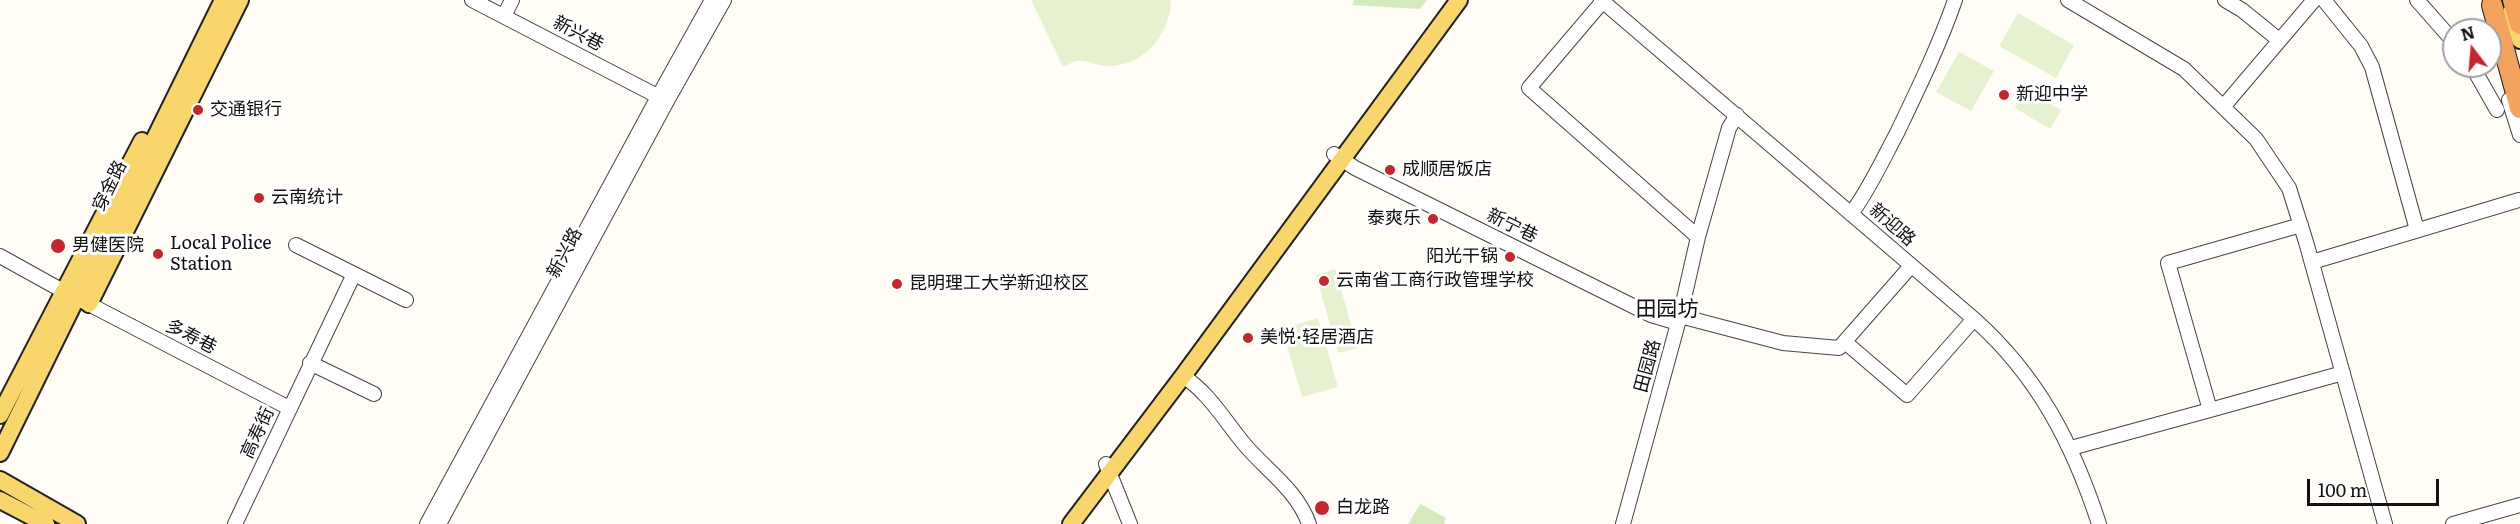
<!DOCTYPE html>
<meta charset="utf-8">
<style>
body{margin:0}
#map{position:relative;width:2520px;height:524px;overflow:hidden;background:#fffdf5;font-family:Literata,serif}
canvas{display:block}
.north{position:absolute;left:2442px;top:18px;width:60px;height:60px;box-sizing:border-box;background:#fff;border:2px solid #a0a0a0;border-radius:50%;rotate:344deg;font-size:16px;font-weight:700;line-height:24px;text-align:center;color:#111}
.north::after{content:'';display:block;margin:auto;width:21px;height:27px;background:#c4262e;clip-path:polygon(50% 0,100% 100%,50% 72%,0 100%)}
.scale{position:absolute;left:2307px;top:479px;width:132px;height:27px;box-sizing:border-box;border:3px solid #111;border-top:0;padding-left:8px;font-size:18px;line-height:21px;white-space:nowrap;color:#111;-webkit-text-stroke:4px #fff;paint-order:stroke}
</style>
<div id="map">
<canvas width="2520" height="524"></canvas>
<div class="north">N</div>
<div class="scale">100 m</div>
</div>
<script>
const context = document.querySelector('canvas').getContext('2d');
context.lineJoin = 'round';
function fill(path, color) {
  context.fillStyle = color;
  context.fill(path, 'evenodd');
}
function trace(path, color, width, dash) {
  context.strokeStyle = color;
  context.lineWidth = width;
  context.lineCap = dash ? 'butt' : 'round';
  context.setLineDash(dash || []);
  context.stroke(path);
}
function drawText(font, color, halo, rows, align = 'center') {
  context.font = font + ' Literata,"Noto Sans SC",serif';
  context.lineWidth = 6;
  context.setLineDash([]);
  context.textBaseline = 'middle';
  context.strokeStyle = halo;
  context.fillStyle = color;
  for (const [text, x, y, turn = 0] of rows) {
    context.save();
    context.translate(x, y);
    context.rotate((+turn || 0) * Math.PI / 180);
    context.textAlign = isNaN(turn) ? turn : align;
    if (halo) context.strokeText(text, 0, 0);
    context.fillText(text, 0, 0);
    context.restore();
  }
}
fill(new Path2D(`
 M1354 0H1427L1420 9 1352 5Z
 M1420 504 1446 518 1444 524H1408Z`), '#d5ebbd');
fill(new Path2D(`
 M1031 0H1170L1171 3C1168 37 1143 66 1108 66 1098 66 1089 61 1080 61 1075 60 1068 65 1063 67Z
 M2018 13 2074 45 2056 78 1999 46Z
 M1959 52 1994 71 1971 111 1936 92Z
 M2026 90 2061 110 2050 129 2015 108Z
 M1335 269 1358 348 1338 353 1316 275Z
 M1318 318 1338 387 1302 397 1282 329Z`), '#e6f2cf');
const minor = new Path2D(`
 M472 0 665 100
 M1601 0 1974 319C2038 376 2073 444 2099 524
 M2068 0 2184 69 2256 139 2289 188 2306 242 2385 524
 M2225 0 2242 10 2279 40
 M2324 0 2361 46 2372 67 2417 230
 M2417 0 2454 42
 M1603 1 1529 88 1698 237
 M504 16 512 0
 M2472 66 2497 110
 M2509 100 2520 135
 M2223 107 2314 0
 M1334 154 1355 168 1651 315 1678 323
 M1851 214C1870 188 1882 161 1897 133 1918 89 1939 46 1955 0
 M2301 225 2168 263 2210 410 2343 373
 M296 245 406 300
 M0 256 63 291
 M2312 262 2519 200
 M81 300 289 408
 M1680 316 1783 343 1839 348 1911 266
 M1845 342 1907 395 1974 319
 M310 363 374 394
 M1183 376C1209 393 1225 421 1245 445 1267 471 1297 490 1309 524
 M2071 448 2210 410
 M1106 464 1130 524
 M235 524 354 274
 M427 524 658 97 712 0
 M439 524 667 101 724 0
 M1623 524 1680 316 1698 237 1729 128 1737 115
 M2453 524 2520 505`);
const major = new Path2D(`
 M2511 12 2520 40
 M89 304 240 0
 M0 415 142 141
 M0 453 223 0
 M0 480 77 524
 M0 500 46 524
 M1071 524 1183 376 1459 0`);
const highway = new Path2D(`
 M2513 0 2520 24
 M2492 5 2520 108`);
trace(minor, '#444', 16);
trace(major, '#222', 20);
trace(highway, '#222', 22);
trace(minor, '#fff', 14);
trace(major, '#f9d66b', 16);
trace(highway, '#f5a25d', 20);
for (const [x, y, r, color] of [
 [2004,95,6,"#c4262e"],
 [198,110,6,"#c4262e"],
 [1390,170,6,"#c4262e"],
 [259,198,6,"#c4262e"],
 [1433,219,6,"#c4262e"],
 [58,246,8,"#c4262e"],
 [158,254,6,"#c4262e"],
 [1510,257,6,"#c4262e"],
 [1324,281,6,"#c4262e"],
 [897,284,6,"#c4262e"],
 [1248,338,6,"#c4262e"],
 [1322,508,8,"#c4262e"]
]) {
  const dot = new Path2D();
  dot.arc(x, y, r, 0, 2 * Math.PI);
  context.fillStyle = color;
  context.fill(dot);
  trace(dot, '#fff', 2);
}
drawText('18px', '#111', '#fff', [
 ["新兴巷",578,34,28],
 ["穿金路",110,186,-64],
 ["新迎路",1892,225,41],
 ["新宁巷",1512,226,26],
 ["新兴路",565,253,-62],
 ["多寿巷",191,337,27],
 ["田园路",1648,366,-75],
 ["高寿街",258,433,-65]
]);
drawText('18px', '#111', '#fff', [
 ["新迎中学",2016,95],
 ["交通银行",210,110],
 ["成顺居饭店",1402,170],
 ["云南统计",271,198],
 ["泰爽乐",1421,219,"right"],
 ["Local Police",170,244],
 ["Station",170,265],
 ["男健医院",72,246],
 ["阳光干锅",1498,257,"right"],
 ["云南省工商行政管理学校",1336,281],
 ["昆明理工大学新迎校区",909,284],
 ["美悦·轻居酒店",1260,338],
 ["白龙路",1336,508]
], 'left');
drawText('21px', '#111', '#fff', [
 ["田园坊",1667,310]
]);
</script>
